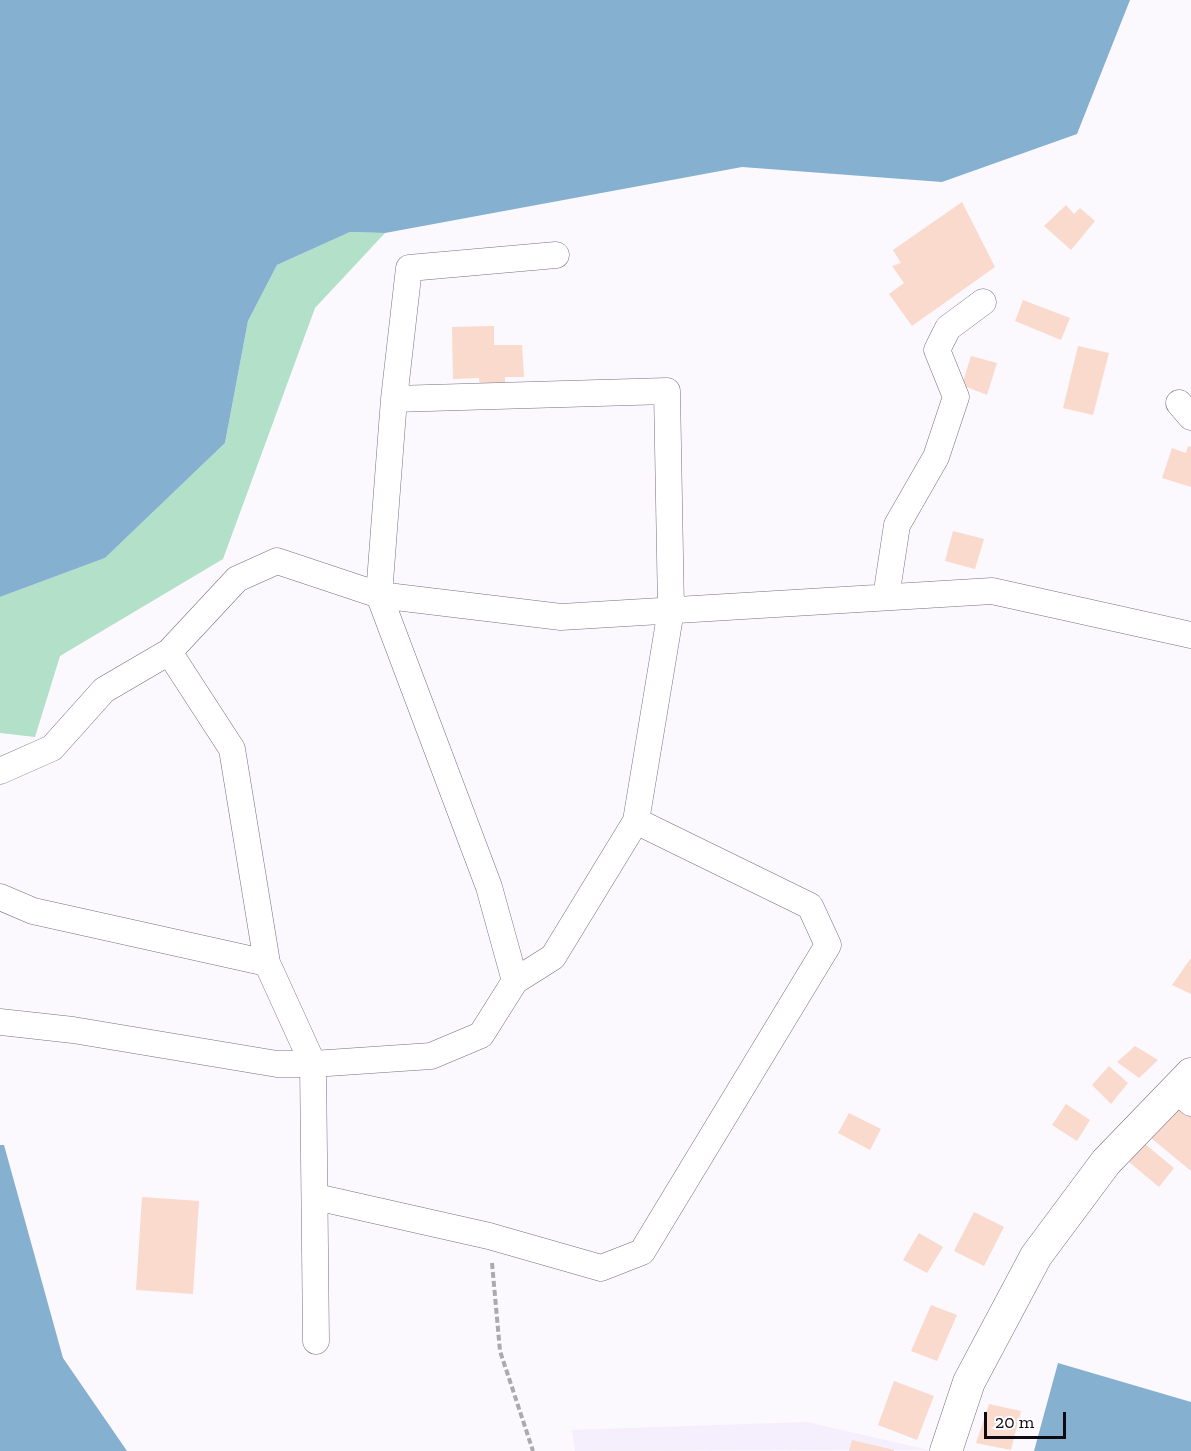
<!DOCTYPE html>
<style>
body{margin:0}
#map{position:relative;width:1191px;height:1451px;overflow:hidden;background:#fbf8fe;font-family:"Zilla Slab",serif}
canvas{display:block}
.scale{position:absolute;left:984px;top:1412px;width:82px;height:27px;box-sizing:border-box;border:3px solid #0e0a13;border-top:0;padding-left:8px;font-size:18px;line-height:21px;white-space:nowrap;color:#0e0a13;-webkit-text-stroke:4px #fff;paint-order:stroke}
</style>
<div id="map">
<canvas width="1191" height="1451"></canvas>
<div class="scale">20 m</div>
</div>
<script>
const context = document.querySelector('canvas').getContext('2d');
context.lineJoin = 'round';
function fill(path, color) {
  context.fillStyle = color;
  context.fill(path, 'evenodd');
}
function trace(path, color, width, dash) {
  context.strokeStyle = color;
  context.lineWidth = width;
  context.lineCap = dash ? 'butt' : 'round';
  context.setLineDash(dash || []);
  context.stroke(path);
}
fill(new Path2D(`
 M807 1422 929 1450 575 1451 572 1430Z`), '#f5eefc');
fill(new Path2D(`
 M350 232 385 233 315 308 223 559 60 656 35 737 0 733V597L105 558 225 443 248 321 277 265Z`), '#b2e0c8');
fill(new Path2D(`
 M0 0H1130L1077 134 942 182 742 167 385 233 350 232 277 265 248 321 225 443 105 558 0 597Z
 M0 1145H4L63 1358 127 1451H0Z
 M1058 1363 1191 1402V1451H1034Z`), '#85b0d0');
fill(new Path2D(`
 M962 202 995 267 912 326 889 294 904 283 892 266 901 263 893 250Z
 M1066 205 1074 214 1080 208 1095 221 1071 250 1044 226Z
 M1023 300 1070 318 1061 340 1015 321Z
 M494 326V345H522L524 377H505V390L480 391 479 378 453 379 452 327Z
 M1078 346 1109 353 1093 415 1063 408Z
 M971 356 997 363 987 395 962 385Z
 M1188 446 1191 447V487L1162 478 1172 448 1186 453Z
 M953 531 984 539 975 569 945 561Z
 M1191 958V994L1172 985Z
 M1135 1046 1158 1060 1139 1078 1117 1062Z
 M1109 1066 1128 1083 1111 1104 1092 1085Z
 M1066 1104 1090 1120 1077 1141 1052 1125Z
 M1178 1106 1191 1117V1171L1151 1138Z
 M849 1113 881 1129 870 1150 838 1133Z
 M1145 1144 1174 1168 1159 1187 1129 1162Z
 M142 1197 199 1201 193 1294 136 1290Z
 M974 1212 1004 1227 984 1266 954 1251Z
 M919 1233 943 1247 927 1273 903 1260Z
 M931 1305 957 1315 937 1361 911 1351Z
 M894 1381 934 1396 917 1440 878 1425Z
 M989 1404 1021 1411 1011 1450 976 1443Z
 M852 1440 894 1450V1451H849Z`), '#f9dacd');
const minor = new Path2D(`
 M1179 403 1191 417
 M886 597 897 525 936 457 956 397 937 350 948 328 983 302
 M169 652 232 749 267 963 313 1064 316 1341
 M0 771 52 748 104 690 169 652 237 579 277 561 379 595 561 617 992 591 1191 635
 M0 897 33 911 267 963
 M515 981 489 887 379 595 394 399 409 268 556 255
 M0 1022 73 1030 277 1064H313L431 1056 481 1035 515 981 553 957 636 821 671 610 667 391 394 399
 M1174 1088 1191 1103
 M316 1197 489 1236 601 1268 642 1252 828 945 810 906 636 821`);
const tertiary = new Path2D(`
 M946 1451 969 1382 1036 1256 1106 1162 1191 1074`);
trace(minor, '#796e86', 27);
trace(tertiary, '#796e86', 33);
trace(new Path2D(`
 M492 1263 500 1351 533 1451`), '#aba8af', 4, [6, 3]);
trace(minor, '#fff', 26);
trace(tertiary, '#fff', 32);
</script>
